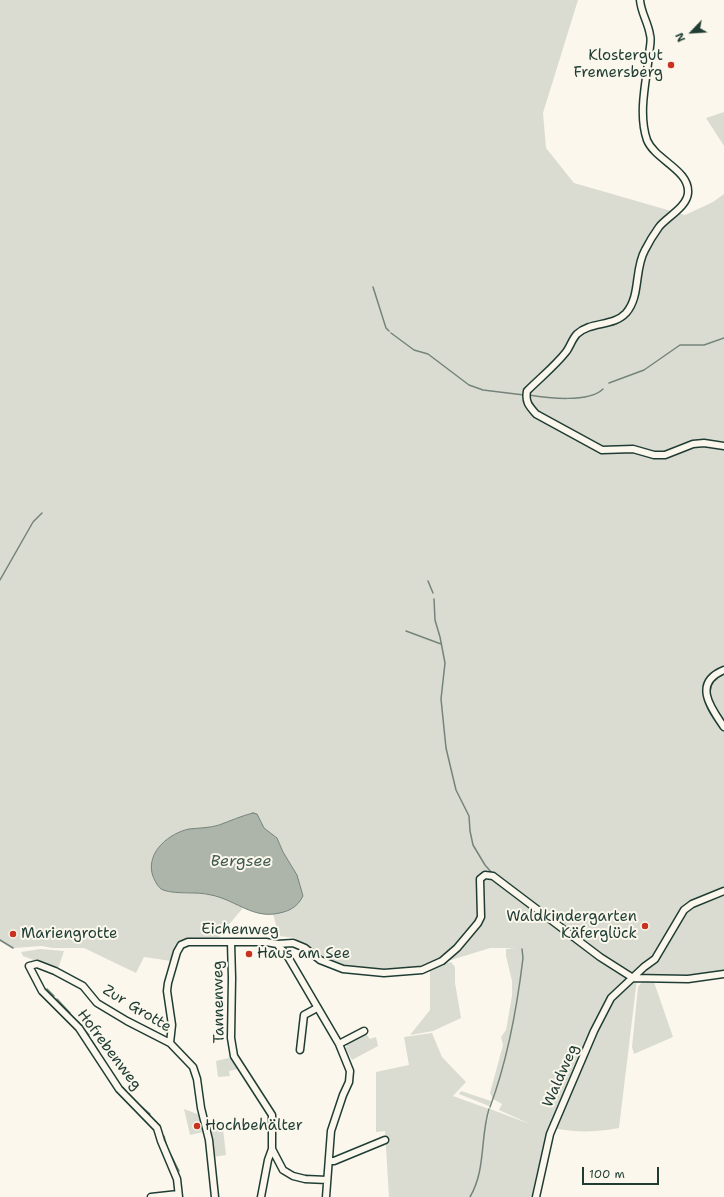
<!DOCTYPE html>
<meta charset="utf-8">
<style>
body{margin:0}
#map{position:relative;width:724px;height:1197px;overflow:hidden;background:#fbf7ec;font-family:"Shantell Sans",sans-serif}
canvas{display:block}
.north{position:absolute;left:672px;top:12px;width:40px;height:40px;-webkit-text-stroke:3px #fbf7ec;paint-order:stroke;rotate:245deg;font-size:11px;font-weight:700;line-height:16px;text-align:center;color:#1f3d34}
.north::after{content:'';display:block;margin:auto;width:14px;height:18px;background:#1f3d34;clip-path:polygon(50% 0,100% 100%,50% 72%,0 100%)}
.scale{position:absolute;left:582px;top:1167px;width:77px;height:18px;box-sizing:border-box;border:2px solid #1f3d34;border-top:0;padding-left:5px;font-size:12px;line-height:14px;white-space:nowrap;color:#1f3d34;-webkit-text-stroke:3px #fbf7ec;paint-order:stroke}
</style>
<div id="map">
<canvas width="724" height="1197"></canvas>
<div class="north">N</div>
<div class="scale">100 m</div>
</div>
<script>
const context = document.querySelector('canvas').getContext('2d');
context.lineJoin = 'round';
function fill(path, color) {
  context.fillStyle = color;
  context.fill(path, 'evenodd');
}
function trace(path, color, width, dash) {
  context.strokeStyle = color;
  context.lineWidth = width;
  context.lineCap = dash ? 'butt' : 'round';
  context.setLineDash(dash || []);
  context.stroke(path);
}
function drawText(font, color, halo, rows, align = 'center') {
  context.font = font + ' "Shantell Sans",sans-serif';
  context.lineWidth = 4;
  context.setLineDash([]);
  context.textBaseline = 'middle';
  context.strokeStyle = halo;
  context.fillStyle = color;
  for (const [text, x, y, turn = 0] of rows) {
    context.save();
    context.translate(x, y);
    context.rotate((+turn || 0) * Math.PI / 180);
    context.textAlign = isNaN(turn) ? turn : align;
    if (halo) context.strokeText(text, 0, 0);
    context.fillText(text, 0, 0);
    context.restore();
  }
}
fill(new Path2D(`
 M0 0H578L543 113 546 148 574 183 685 215 713 202 724 194V974L637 979 619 1128C596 1132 576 1133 553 1128L536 1197H389L385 1131 376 1132V1072L409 1065 404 1037 432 1033 442 1057 466 1082 453 1096 489 1109 485 1131 490 1109 530 1124 499 1110 502 1104 493 1099 490 1093 503 1045 501 1037 506 1030 512 996V981L506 956V949L515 948H490L422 969 384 973 343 969 305 948 295 938 279 936 273 914 282 912 297 875 283 852 277 838 264 828 256 814C243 816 231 821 218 825 190 833 166 827 151 861 152 868 152 879 158 885 169 897 194 891 209 894 221 896 233 901 243 908L220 935 218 940 181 941 171 961 144 957 136 973 84 948H52L42 946 14 948 0 941ZM549 917 588 942 599 956 583 949Z
 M724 112V146L706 118Z
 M40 949 64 951 58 969 23 956 21 952Z
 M451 962 455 967V983L461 1018 433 1031 410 1035 430 1010V968Z
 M642 982H654L673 1037 634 1054 632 1047 638 987Z
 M366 1034 370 1039 376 1037 378 1046 352 1060 346 1049 347 1044Z
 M229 1058 233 1060 238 1069 229 1071 230 1076 218 1077 216 1061Z
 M461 1091 491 1101 489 1106 459 1094Z
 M184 1109 200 1115 201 1121 198 1123 199 1128 202 1127 203 1132 190 1135Z
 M222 1120 226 1155 213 1157 206 1122Z`), '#dbdcd1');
const water = new Path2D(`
 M253 813 257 814 264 828 277 838 283 852 297 875 303 896C297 908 288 912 274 914 251 917 233 899 211 895 196 891 178 895 163 890 158 888 153 878 152 873 147 851 170 833 189 829 198 828 210 828 219 825 230 821 241 816 253 813Z`);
fill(water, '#adb4aa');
trace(water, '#74847b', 1);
trace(new Path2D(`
 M373 287 386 328 389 331
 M391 333 414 350 428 354 469 385 483 390 524 395
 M609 383 644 370 680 345H704L724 338
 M529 395C547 398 589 403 603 389
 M0 580 33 522 42 513
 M428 581 433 593
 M434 599 435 620 440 637 445 663 441 699 446 748 456 790 469 816 470 831 473 845 485 865 492 873
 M406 631 441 644
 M0 940 13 948
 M47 989 54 996
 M57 999 70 1013
 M77 1021 89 1035
 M92 1041 99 1052
 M123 1088 134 1100
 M137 1103 150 1114
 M490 1107C508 1059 517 1008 523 958L522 949
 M164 1136 167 1147
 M171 1155 179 1171
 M470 1197C486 1170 480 1138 489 1109`), '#74847b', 1.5);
const minor = new Path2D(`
 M640 0C641 13 648 22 650 35 652 41 649 49 649 56 646 82 638 114 647 140 655 160 690 170 688 193 687 207 667 217 659 227 654 234 649 242 645 250 634 269 641 296 626 313 613 327 591 321 577 334 572 339 570 347 566 352 555 366 540 378 527 391 525 402 529 406 536 414L602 450 633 449 654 455H665L693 444 704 443 724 446
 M724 670C692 683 711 708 724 727
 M231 942 232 978 231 1038 234 1056 272 1115V1149L283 1170 293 1176 305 1179 327 1180
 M277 944 288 957 339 1044 350 1071 349 1082 343 1095 331 1131 326 1197
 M170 1043 127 1021 97 1003 83 986 55 971 37 964 29 966 42 991 79 1028 119 1089 157 1128 161 1141 177 1179 179 1197
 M339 1044 364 1031
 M300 1050 304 1015 317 1008
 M329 1161H334L385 1140
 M151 1197 178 1194
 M215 1197 209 1140 201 1108 197 1079 193 1067 170 1043 172 1025 167 991 168 983 177 952 181 945 188 942H266L277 944 293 943 305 948 320 960 343 969 384 973 422 970 442 961 457 948 478 923 481 917 480 879 485 875 493 876 600 957 633 978 688 979 724 974
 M261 1197 268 1160 272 1149
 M536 1197 550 1134 594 1031 611 998 644 967 655 959 684 910 692 904 724 891`);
trace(minor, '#1f3d34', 9);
trace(minor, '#fbf7ec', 6);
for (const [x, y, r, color] of [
 [671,65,4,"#c8321e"],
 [645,926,4,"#c8321e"],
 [13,934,4,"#c8321e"],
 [249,954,4,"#c8321e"],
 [197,1126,4,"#c8321e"]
]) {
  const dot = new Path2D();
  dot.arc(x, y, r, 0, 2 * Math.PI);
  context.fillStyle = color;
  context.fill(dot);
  trace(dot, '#fbf7ec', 1.5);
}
drawText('15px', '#1f3d34', '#fbf7ec', [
 ["Klostergut",663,56,"right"],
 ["Fremersberg",663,73,"right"],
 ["Waldkindergarten",637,917,"right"],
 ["Käferglück",637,934,"right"],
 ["Mariengrotte",21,934],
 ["Haus am See",257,954],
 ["Hochbehälter",205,1126]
], 'left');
drawText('15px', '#1f3d34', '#fbf7ec', [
 ["Eichenweg",240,930,1],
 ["Tannenweg",219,1002,-91],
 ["Zur Grotte",137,1009,31],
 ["Hofrebenweg",109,1050,53],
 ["Waldweg",561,1076,-66]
]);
drawText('italic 16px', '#425b52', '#fbf7ec', [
 ["Bergsee",241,862]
]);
</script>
